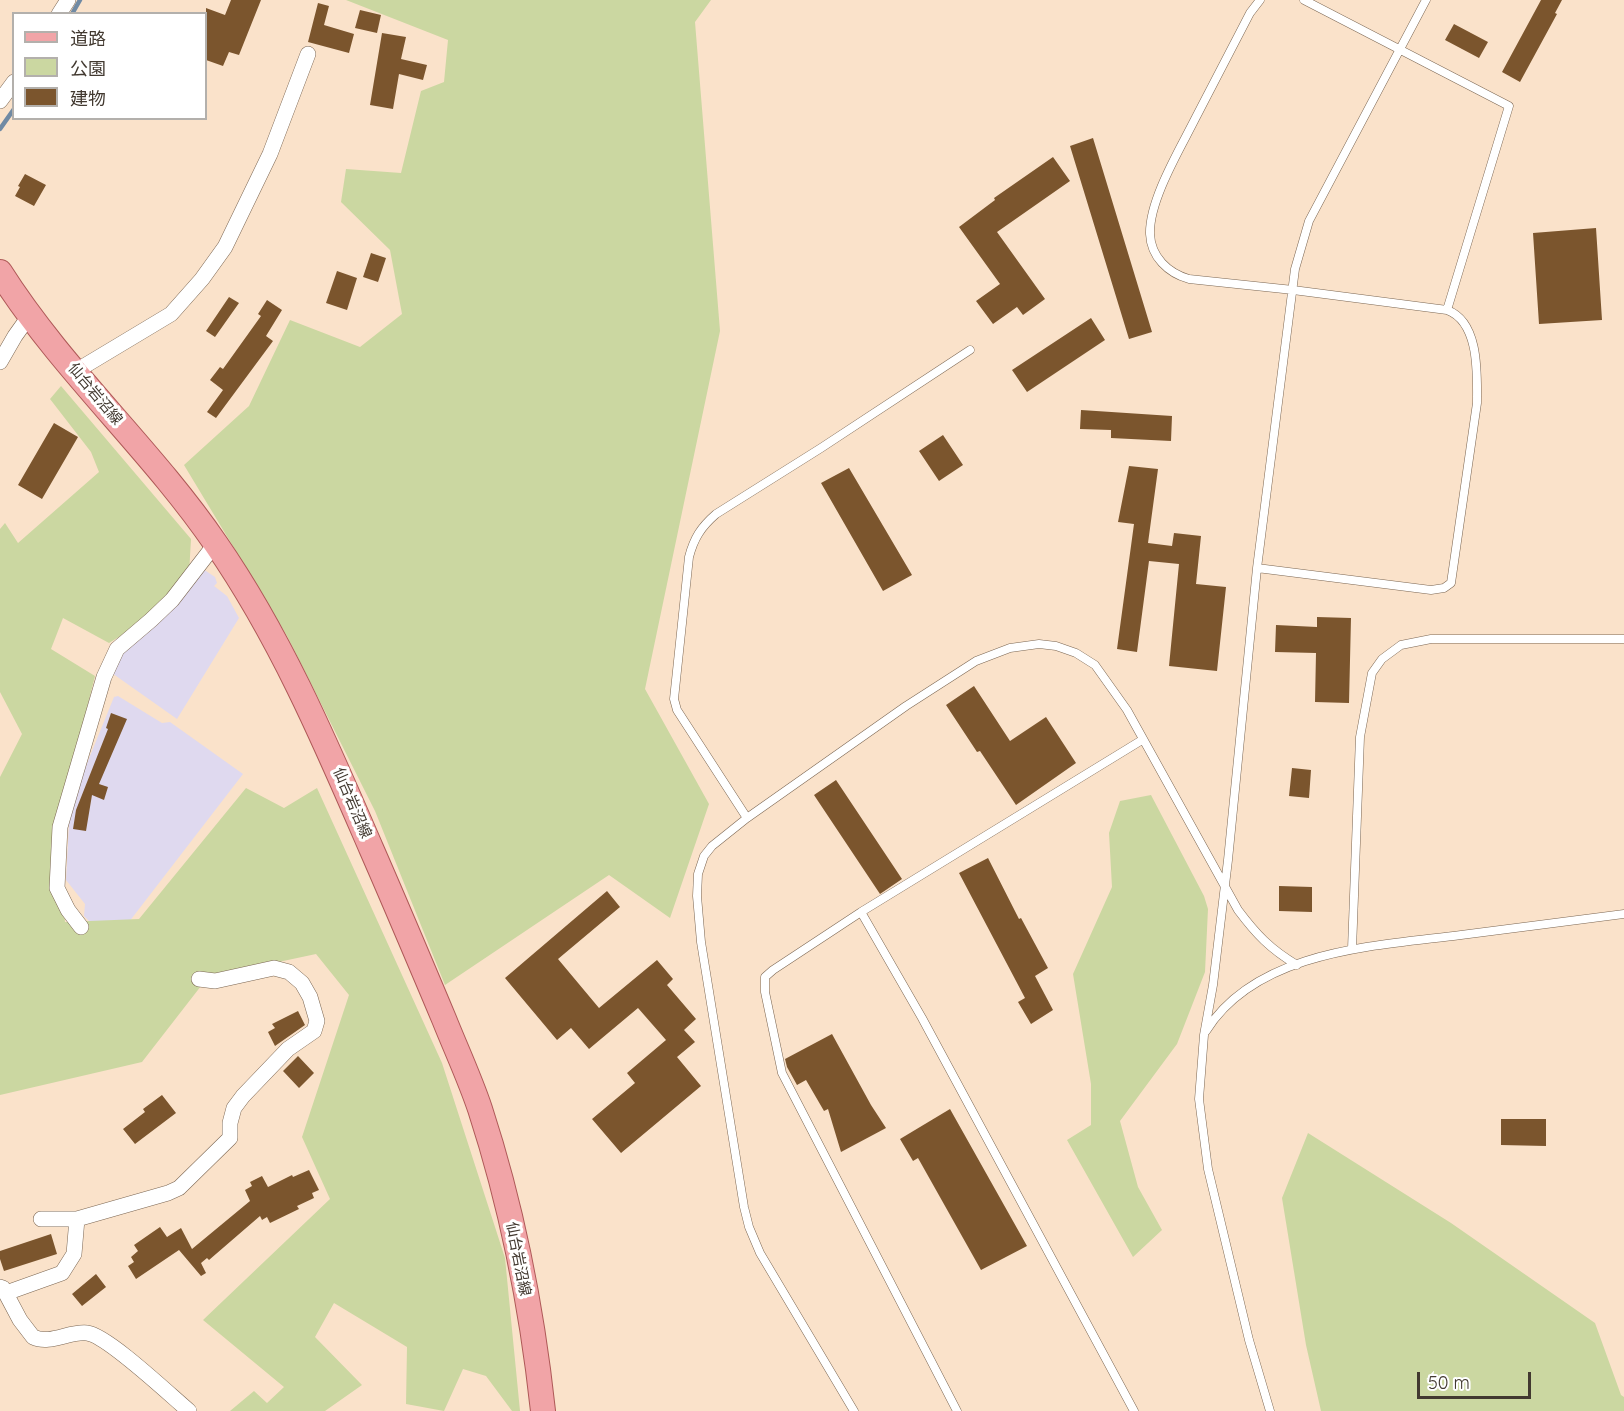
<!DOCTYPE html>
<meta charset="utf-8">
<style>
body{margin:0}
#map{position:relative;width:1624px;height:1411px;overflow:hidden;background:#fae2ca;font-family:Quicksand,"Noto Sans JP",sans-serif}
canvas{display:block}
.legend{position:absolute;left:12px;top:12px;width:195px;height:108px;box-sizing:border-box;background:#fff;border:2px solid #b3b0ac;margin:0;padding:8px 10px;list-style:none;font-size:18px;color:#423930}
.legend li{display:flex;align-items:center;gap:12px;height:30px}
.legend b{width:30px;border:2px solid #b3b0ac}
.scale{position:absolute;left:1417px;top:1372px;width:114px;height:27px;box-sizing:border-box;border:3px solid #423930;border-top:0;padding-left:8px;font-size:18px;line-height:21px;white-space:nowrap;color:#423930;-webkit-text-stroke:4px #fff;paint-order:stroke}
</style>
<div id="map">
<canvas width="1624" height="1411"></canvas>
<ul class="legend">
<li><b style="height:8px;background:#f1a4a7"></b>道路</li>
<li><b style="height:16px;background:#cbd7a1"></b>公園</li>
<li><b style="height:16px;background:#7b552d"></b>建物</li>
</ul>
<div class="scale">50 m</div>
</div>
<script>
const context = document.querySelector('canvas').getContext('2d');
context.lineJoin = 'round';
function fill(path, color) {
  context.fillStyle = color;
  context.fill(path, 'evenodd');
}
function trace(path, color, width, dash) {
  context.strokeStyle = color;
  context.lineWidth = width;
  context.lineCap = dash ? 'butt' : 'round';
  context.setLineDash(dash || []);
  context.stroke(path);
}
function drawText(font, color, halo, rows, align = 'center') {
  context.font = font + ' Quicksand,"Noto Sans JP",sans-serif';
  context.lineWidth = 6;
  context.setLineDash([]);
  context.textBaseline = 'middle';
  context.strokeStyle = halo;
  context.fillStyle = color;
  for (const [text, x, y, turn = 0] of rows) {
    context.save();
    context.translate(x, y);
    context.rotate((+turn || 0) * Math.PI / 180);
    context.textAlign = isNaN(turn) ? turn : align;
    if (halo) context.strokeText(text, 0, 0);
    context.fillText(text, 0, 0);
    context.restore();
  }
}
fill(new Path2D(`
 M203 569 215 577 217 583 214 586 227 596 239 618 177 719 109 671 121 652Z
 M118 696 162 723 170 722 243 774 112 944 84 916 85 904 66 880 70 805 114 697Z`), '#dfd9ef');
fill(new Path2D(`
 M346 0H711L695 22 720 331 645 689 709 804 670 918 609 875 445 985 375 811 287 636 184 465 249 406 290 320 360 347 402 314 390 250 341 202 346 169 401 173 421 91 444 82 448 40Z
 M61 386 191 539 189 574 151 617 109 643 63 618 51 649 95 676 57 828 65 922 139 919 246 788 284 808 317 788 442 1063 505 1258 520 1411H512L486 1376 463 1369 444 1411 406 1404 407 1347 334 1303 315 1337 362 1385 325 1411H230L254 1391 267 1403 284 1387 203 1320 330 1199 302 1137 349 995 316 954 208 977 142 1062 0 1095V777L22 734 0 692V529L5 523 18 543 99 472 91 452 50 399Z
 M1151 795 1204 896 1208 909 1205 972 1177 1044 1120 1121 1138 1187 1162 1230 1133 1257 1067 1140 1091 1125V1084L1073 974 1112 887 1109 833 1120 801Z
 M1308 1133 1451 1223 1595 1323 1621 1395 1624 1397V1411H1321L1306 1345 1282 1198Z`), '#cbd7a1');
trace(new Path2D(`
 M72 14 80 0
 M0 129 14 109`), '#708aa4', 4.5);
fill(new Path2D(`
 M231 0H261L239 55 229 52 223 66 206 60V8L225 15Z
 M1541 0H1562L1555 13 1557 14 1520 82 1502 72Z
 M318 3 329 6 324 25 354 34 349 53 308 42Z
 M360 10 381 15 377 33 355 28Z
 M1454 24 1488 42 1479 58 1445 40Z
 M382 33 406 37 401 59 427 65 423 80 399 74 393 109 370 105Z
 M1093 138 1152 332 1129 339 1070 146Z
 M1053 157 1070 181 997 232 1045 299 1023 315 1017 307 993 324 976 301 1000 284 959 227 995 200 994 198Z
 M25 174 46 185 34 206 15 196 20 187 18 186Z
 M1596 228 1602 320 1539 324 1533 233Z
 M371 253 386 258 378 282 363 277Z
 M337 271 357 278 347 310 326 303Z
 M229 297 239 303 215 337 206 331Z
 M267 300 282 310 266 336 273 341 216 418 207 412 223 390 210 380 220 367 223 369 261 316 258 314Z
 M1091 318 1105 340 1027 392 1012 370Z
 M1081 410 1172 416 1171 441 1111 438V430L1080 429Z
 M54 423 78 437 42 499 18 485Z
 M943 435 963 465 939 481 919 451Z
 M1129 466 1158 469 1148 543 1172 546 1174 533 1201 536 1196 584 1226 587 1217 671 1169 666 1179 564 1149 561 1137 652 1117 649 1134 524 1118 522Z
 M849 468 912 575 883 591 821 483Z
 M1317 617 1351 618 1349 703 1315 702 1316 653 1275 652 1276 625 1317 627Z
 M974 686 1010 741 1046 717 1076 763 1016 805 980 751 977 752 946 705Z
 M111 713 127 719 99 784 108 787 104 800 92 795 86 831 73 829 76 810 108 729 106 728Z
 M1292 768 1311 770 1309 798 1289 796Z
 M836 780 902 879 880 894 814 795Z
 M988 858 1019 919 1021 918 1048 968 1035 976 1053 1010 1031 1024 1018 1002 1025 998 959 873Z
 M1279 886 1312 887V912L1279 911Z
 M607 891 620 907 558 959 599 1008 657 960 673 979 667 985 696 1019 684 1030 695 1042 677 1057 701 1086 621 1153 592 1119 635 1083 627 1073 666 1040 638 1008 589 1049 571 1028 557 1040 505 978Z
 M298 1011 305 1025 275 1046 268 1032 275 1028 272 1024Z
 M832 1034 871 1105 886 1128 841 1152 828 1109 824 1111 806 1080 797 1085 787 1067 785 1059Z
 M298 1056 314 1073 299 1088 283 1071Z
 M162 1095 176 1113 135 1144 123 1129 145 1112 143 1109Z
 M950 1109 1027 1246 981 1270 918 1158 913 1161 900 1139Z
 M1501 1119H1546V1146L1501 1145Z
 M309 1170 319 1190 312 1193 314 1198 297 1206 299 1209 270 1223 267 1217 262 1220 260 1216 209 1260 207 1258 201 1263 206 1273 201 1276 179 1250 136 1279 128 1266 134 1262 131 1257 138 1251 134 1245 160 1227 167 1237 181 1228 192 1249 250 1201 245 1190 252 1186 250 1182 262 1176 268 1187 292 1175 293 1177Z
 M51 1234 57 1254 4 1271 0 1259V1251Z
 M96 1274 106 1287 82 1306 72 1294Z`), '#7b552d');
const lane = new Path2D(`
 M1304 0 1509 106 1447 310
 M1257 568 1431 590 1444 588 1451 583 1477 403C1477 375 1480 322 1447 310L1293 290 1189 279C1168 273 1151 257 1150 234 1149 200 1180 149 1195 119 1213 84 1232 48 1250 13L1260 0
 M747 818 677 710 674 699 689 557C694 538 701 527 716 514L821 448 970 350
 M861 912 1142 740
 M1352 949 1360 737 1372 673 1382 659 1401 645 1431 639H1624
 M1206 1031C1257 950 1375 946 1461 935 1515 928 1570 921 1624 914
 M854 1411 760 1253 749 1227 744 1207 701 942 697 896 698 874 704 856 712 846 747 818 906 706 976 661 1010 648 1039 644 1056 646 1076 653 1095 665 1127 710 1238 910C1256 934 1270 949 1297 965
 M957 1411 782 1073 765 992V977L773 970 861 912 922 1018 1134 1411
 M1270 1411 1249 1340 1208 1169 1199 1099 1204 1035 1213 985 1228 860 1257 568 1295 269 1309 221 1426 0`);
const street = new Path2D(`
 M59 14 68 0
 M0 101 14 82
 M0 362 15 336 30 315
 M76 371 171 314 202 279 225 247 270 154 308 54
 M81 927 68 910 57 888 60 827 104 677 117 649 151 620 172 600 216 543
 M41 1219H77
 M0 1287 3 1288 20 1320 33 1337C50 1345 69 1331 87 1333 107 1335 170 1395 189 1411
 M6 1293 62 1273 74 1254 77 1219 168 1193 179 1188 230 1138V1123L234 1108 243 1096 288 1049 314 1031 317 1021 310 997 302 983 289 972 274 968 215 981 199 979`);
const primary = new Path2D(`
 M0 272C62 370 151 449 216 544 281 638 326 744 371 848 396 905 420 962 444 1019 456 1049 470 1079 480 1109 512 1207 532 1309 543 1411`);
trace(lane, '#7b6652', 9);
trace(street, '#7b6652', 16);
trace(primary, '#ae5857', 26);
trace(lane, '#fff', 8);
trace(street, '#fff', 15);
trace(primary, '#f1a4a7', 24);
drawText('15px', '#423930', '#fff', [
 ["仙台岩沼線",95,394,50],
 ["仙台岩沼線",352,803,67],
 ["仙台岩沼線",518,1259,79]
]);
</script>
